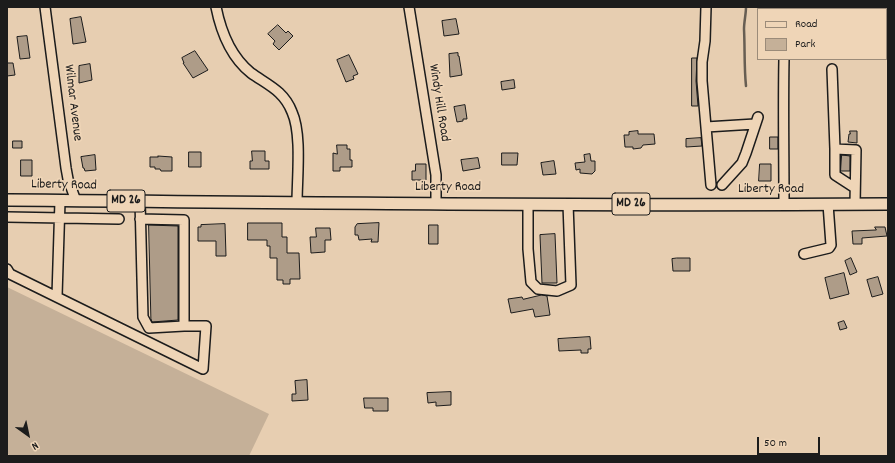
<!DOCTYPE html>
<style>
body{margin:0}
#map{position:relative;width:895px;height:463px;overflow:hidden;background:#e7ceb1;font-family:Dekko,sans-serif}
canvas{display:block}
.frame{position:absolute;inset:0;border:8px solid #1c1c1c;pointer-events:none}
.legend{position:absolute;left:757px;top:8px;width:130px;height:52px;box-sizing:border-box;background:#efd5b7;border:1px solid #9b8b79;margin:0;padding:5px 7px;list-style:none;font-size:12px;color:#1c1c1c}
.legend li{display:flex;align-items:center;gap:8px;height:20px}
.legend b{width:20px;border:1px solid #9b8b79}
.north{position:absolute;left:8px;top:415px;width:40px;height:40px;-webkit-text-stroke:3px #efd5b7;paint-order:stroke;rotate:147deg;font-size:11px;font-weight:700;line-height:16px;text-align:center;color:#1c1c1c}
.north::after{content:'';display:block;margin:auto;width:14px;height:18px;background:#1c1c1c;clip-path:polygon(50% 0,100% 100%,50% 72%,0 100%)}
.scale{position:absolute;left:757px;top:437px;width:63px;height:18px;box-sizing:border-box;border:2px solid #1c1c1c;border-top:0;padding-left:5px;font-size:12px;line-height:14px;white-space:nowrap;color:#1c1c1c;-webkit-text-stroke:3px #efd5b7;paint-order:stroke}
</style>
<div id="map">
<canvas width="895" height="463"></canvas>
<div class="frame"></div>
<ul class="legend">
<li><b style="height:5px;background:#efd5b7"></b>Road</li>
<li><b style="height:11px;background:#c5b098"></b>Park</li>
</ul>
<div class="north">N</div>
<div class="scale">50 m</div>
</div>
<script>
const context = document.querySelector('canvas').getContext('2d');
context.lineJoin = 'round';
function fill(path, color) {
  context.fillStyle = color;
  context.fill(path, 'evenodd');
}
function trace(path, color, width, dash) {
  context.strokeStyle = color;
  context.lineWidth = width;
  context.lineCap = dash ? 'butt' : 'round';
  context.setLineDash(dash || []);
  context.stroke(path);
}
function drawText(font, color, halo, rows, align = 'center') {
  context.font = font + ' Dekko,sans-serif';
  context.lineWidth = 3.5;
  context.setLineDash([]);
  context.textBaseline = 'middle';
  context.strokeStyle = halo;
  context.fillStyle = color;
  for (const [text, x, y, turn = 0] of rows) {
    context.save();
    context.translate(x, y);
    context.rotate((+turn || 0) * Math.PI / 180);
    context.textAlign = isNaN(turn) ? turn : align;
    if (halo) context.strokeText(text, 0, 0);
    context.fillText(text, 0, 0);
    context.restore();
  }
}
fill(new Path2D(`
 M7 287 269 414 249 456H10L7 453Z`), '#c5b098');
trace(new Path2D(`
 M746 7C746 14 744 22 744 29 745 48 744 67 746 86`), '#675e53', 2.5);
const building = new Path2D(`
 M81 17 86 42 73 44 70 19Z
 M456 19 459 34 444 36 442 21Z
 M278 25 286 33 288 31 293 36 279 50 273 44 275 41 268 34Z
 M27 36 30 58 20 59 17 37Z
 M195 51 208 70 193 78 183 63H184L182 58Z
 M458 53V56H459L462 75 450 77 449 54Z
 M349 55 358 74 353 76 354 79 346 82 337 60Z
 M692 58H697L696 81 698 106H692Z
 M7 63H13L15 75 7 76Z
 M90 64 92 80 79 83V66Z
 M514 80 515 88 502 90 501 82Z
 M465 105 467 119H463V121L457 122 454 107Z
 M638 131V134H654L655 144 643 145 641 148 633 149V147H625L624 135H629V132Z
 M850 131H857V143L848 142 849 134H850Z
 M770 137H778V149H770Z
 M701 138 702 146 686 147V139Z
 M13 141H22V148H13Z
 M337 145H347V149H350V160H352V167H340V171H333V153L337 154Z
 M252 151H265V161H269V169H250V161H252Z
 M189 152H201V167H189Z
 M502 153H518L517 165H502Z
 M590 154 591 161H595V171L592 174 580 173V169L576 170 575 163 585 162 584 155Z
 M95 155 96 170 85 171 84 168H83L81 157Z
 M842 155 850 156V171H841Z
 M158 156 172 157V171H161L160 169H155V167H150V157H158Z
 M478 158 480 168 463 171 461 160Z
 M21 160H32V176H21Z
 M554 161 556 174 543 175 541 163Z
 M416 164H426V180H412V171H415Z
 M760 164H771V181H759Z
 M248 223H282V237H287V253H299L300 279H290V284H283V280H277V258H270V246H267V240H248Z
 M379 223 378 242H371L372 239 359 240 358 235H355V227L357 224Z
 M225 224 226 256H216V241H198V227H201V225Z
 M149 225 178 226V320L152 322 151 319Z
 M429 225H438V244H429Z
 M875 227H885L887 236 862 238V244H853L852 231 876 230Z
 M316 228H330L331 240H325V252L311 253 310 237H316Z
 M555 234 557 283H542L540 235Z
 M677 258H690V271H673L672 259Z
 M851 258 857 272 850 275 845 261Z
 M844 273 849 294 830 299 825 278Z
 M878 277 883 294 872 297 867 280Z
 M542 295 547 296 550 315 535 317 533 309 511 313 508 299 522 297 523 299Z
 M844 321 847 328 840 330 838 323Z
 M590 337 591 349H588V353H581V350L559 351 558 339Z
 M307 380 308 400 292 401V394H296L295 381Z
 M451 392V405L436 406V402L428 403 427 393Z
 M364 398H388V411H373V408H365Z`);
fill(building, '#ae9c88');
trace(building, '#1c1c1c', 1);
const minor = new Path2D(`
 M45 7 66 168 68 179 76 201
 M216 7C221 32 231 57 251 73 268 85 284 91 292 112 302 134 297 178 297 203
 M409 7 436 175V203
 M706 7 705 41 702 62V81L711 185
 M784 7V9
 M832 69 835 149
 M706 127 755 124
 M722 185 742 163 746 153 758 117
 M528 204V249L531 282 538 289 557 291 571 285 568 204
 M855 204 856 150 835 149V175L855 188
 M784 205C784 156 783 108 784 59
 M7 217 119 219
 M140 219 184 220V326
 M804 254 829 248 831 245 828 204
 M7 269 10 274 203 369 206 326H184L149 328 143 317 140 201
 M57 296 60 201`);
const major = new Path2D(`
 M7 200C301 203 594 206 888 204`);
trace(minor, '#1c1c1c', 12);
trace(major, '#1c1c1c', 14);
trace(minor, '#efd5b7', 9);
trace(major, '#efd5b7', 11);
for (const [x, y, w] of [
 [126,201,38],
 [631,204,38]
]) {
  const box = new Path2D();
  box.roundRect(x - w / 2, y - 11, w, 22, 3);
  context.fillStyle = '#efd5b7';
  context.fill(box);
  trace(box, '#1c1c1c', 1);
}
drawText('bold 13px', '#1c1c1c', null, [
 ["MD 26",126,201],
 ["MD 26",631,204]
]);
drawText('14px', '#1c1c1c', '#efd5b7', [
 ["Wilmar Avenue",72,103,83],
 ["Windy Hill Road",438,103,81],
 ["Liberty Road",64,186,1],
 ["Liberty Road",448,188],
 ["Liberty Road",771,190]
]);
</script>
